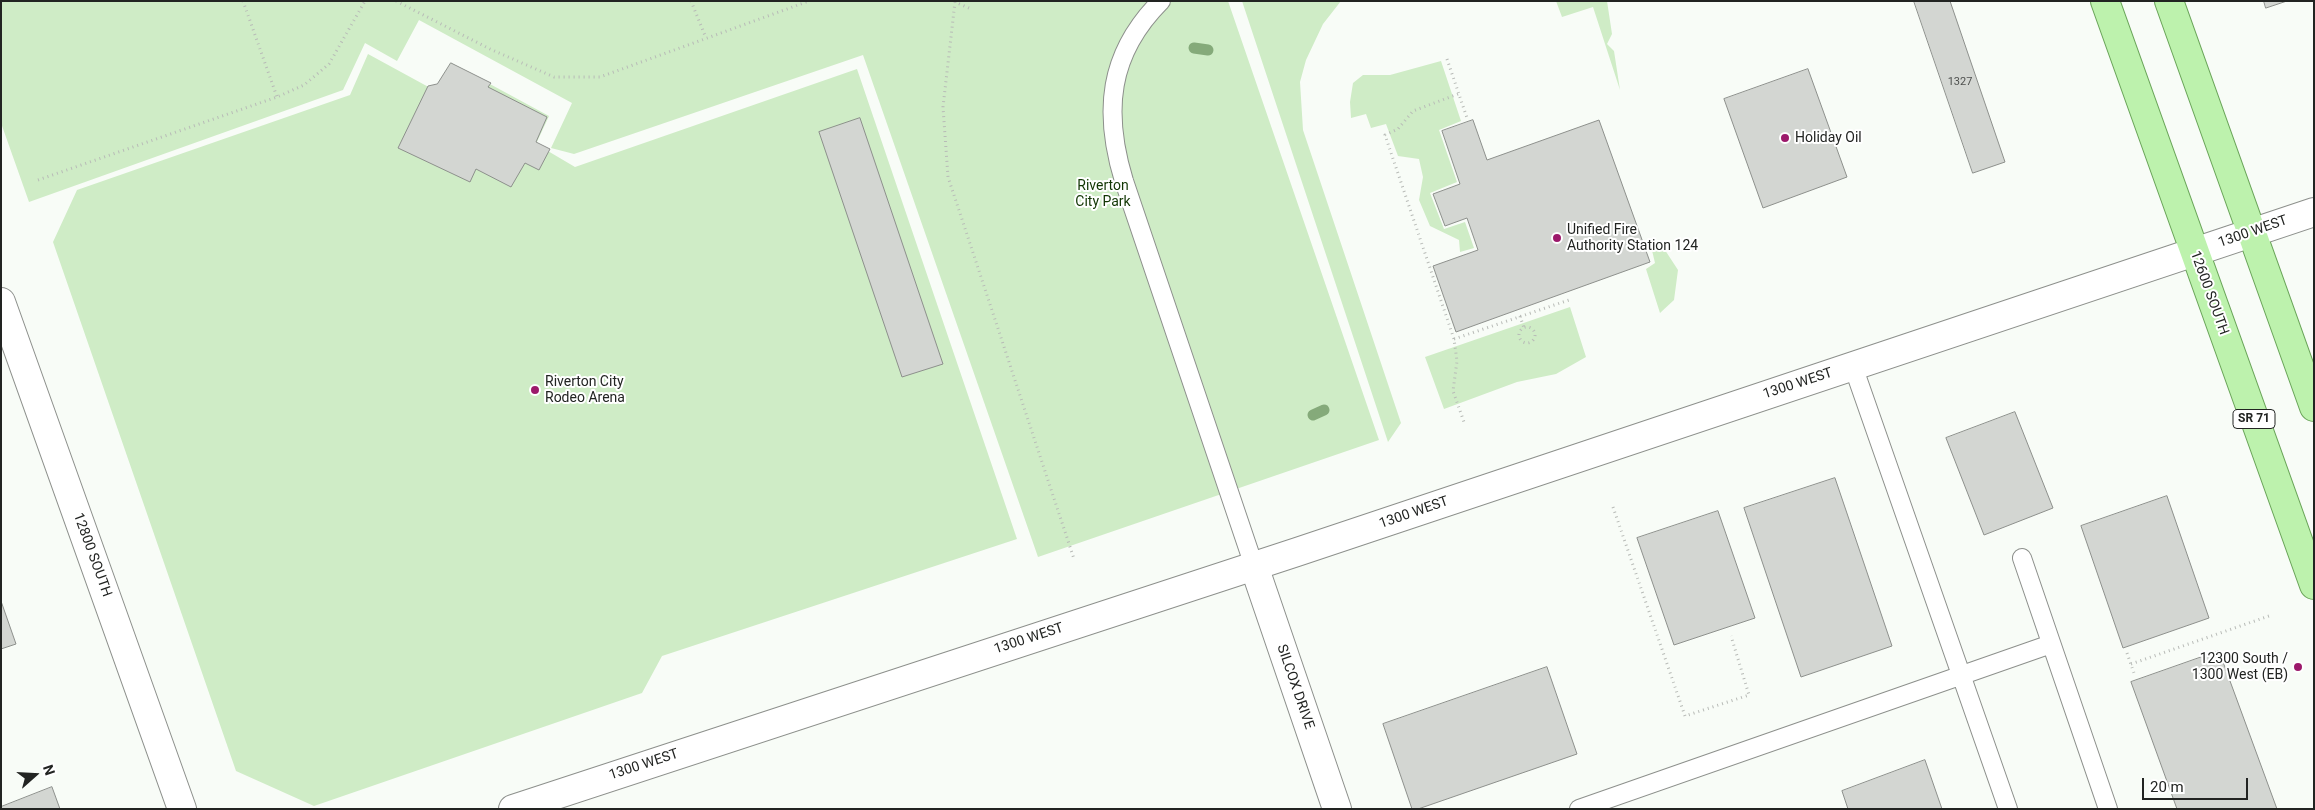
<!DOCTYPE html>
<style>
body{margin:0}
#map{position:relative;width:2315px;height:810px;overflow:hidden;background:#f8fcf7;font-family:Roboto,sans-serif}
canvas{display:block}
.frame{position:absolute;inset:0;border:2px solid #222422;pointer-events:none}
.north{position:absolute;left:10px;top:750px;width:50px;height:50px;-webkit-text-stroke:4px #fff;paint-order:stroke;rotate:71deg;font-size:14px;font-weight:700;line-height:20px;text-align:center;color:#222422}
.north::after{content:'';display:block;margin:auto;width:18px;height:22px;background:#222422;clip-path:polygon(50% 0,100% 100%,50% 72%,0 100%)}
.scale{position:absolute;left:2142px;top:778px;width:106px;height:22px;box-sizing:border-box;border:2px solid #222422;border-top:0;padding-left:6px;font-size:15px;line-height:18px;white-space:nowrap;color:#222422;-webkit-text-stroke:4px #fff;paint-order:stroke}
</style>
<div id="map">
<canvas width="2315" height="810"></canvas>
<div class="frame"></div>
<div class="north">N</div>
<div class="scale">20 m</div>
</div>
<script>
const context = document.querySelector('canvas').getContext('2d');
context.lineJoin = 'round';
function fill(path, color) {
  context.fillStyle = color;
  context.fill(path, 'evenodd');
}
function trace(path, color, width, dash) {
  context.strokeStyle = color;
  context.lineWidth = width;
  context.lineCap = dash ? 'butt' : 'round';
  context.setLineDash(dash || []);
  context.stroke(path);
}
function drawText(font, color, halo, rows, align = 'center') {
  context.font = font + ' Roboto,sans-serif';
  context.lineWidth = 4;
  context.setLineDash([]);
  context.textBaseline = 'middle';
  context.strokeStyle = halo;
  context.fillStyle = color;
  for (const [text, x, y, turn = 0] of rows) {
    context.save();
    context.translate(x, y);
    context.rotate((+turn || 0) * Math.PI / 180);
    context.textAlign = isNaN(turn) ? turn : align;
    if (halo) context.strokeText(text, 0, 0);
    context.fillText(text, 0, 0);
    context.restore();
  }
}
fill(new Path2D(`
 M1 1H1228L1379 440 1038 557 863 55 574 154 551 148 572 103 419 20 397 61 365 43 343 90 29 202 1 123Z
 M1242 1H1341L1323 24 1306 60 1300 82 1303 130 1401 423 1388 442Z
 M1556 1H1607L1612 34 1607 44 1614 51 1620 90 1593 7 1562 17Z
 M368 54 434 90 451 63 549 116 536 144 575 167 857 69 1017 539 662 656 642 693 314 806 236 771 53 242 77 190 350 95Z
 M1441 61 1461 121 1439 130 1457 182 1430 193 1444 229 1465 222 1474 248 1460 252 1459 240 1430 226 1419 200 1423 177 1419 159 1398 156 1386 124 1371 128 1366 114 1351 118 1350 102 1353 83 1363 75H1390Z
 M1650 242 1663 247 1678 270 1674 300 1660 313 1646 269 1655 263Z
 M1570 307 1586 357 1556 374 1517 382 1444 409 1425 357Z`), '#cfecc6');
trace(new Path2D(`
 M1194 48 1208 50
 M1313 415 1324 410`), '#85aa7a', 11);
const building = new Path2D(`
 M1914 1H1950L2005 162 1973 173Z
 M2264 1H2287L2266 8Z
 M451 63 491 83 488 87 547 117 536 142 550 149 539 170 525 163 511 187 476 169 470 182 398 148 428 86 437 84Z
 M1808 69 1847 177 1763 208 1724 99Z
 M860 118 943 364 902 377 819 132Z
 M1473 120 1487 160 1599 120 1650 262 1456 332 1433 266 1478 250 1467 218 1445 226 1433 194 1460 184 1442 131Z
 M2015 412 2053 508 1984 535 1946 438Z
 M1835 478 1892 646 1801 677 1744 508Z
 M2167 496 2209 618 2123 648 2081 526Z
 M1718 511 1755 618 1674 645 1637 538Z
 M1 601 16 644 1 649Z
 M2219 651 2277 809H2177L2131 682Z
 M1547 667 1577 754 1418 809H1412L1383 724Z
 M1925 760 1942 809H1848L1842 791Z
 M52 787 60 809H1V807Z`);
fill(building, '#d3d6d2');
trace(building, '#8d908c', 1);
const lane = new Path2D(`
 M1161 1C1108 54 1103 112 1124 181L1254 566
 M1853 366 2008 809
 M2022 558 2108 809
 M1579 809 2051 644`);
const street = new Path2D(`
 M1254 566 1337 809`);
const secondary = new Path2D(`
 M1 302 182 809
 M513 809 1297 552 2314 212`);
const primary = new Path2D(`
 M2105 1 2314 585
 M2169 1 2314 407`);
trace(lane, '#8d908c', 20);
trace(street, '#8d908c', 30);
trace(secondary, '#8d908c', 30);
trace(primary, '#6aa459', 30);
trace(new Path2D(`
 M243 1 277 97
 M396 1 490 49 554 77H600L809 1
 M691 1 706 38
 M969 8 955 2 943 107 948 177 1074 559
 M1447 59 1467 118
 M1458 94 1413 111 1398 129 1385 135 1454 339 1457 361 1453 391 1464 422
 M38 180 277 97 304 85 329 64 365 1
 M1520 316 1524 328
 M1519 335a8 8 0 1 1 16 0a8 8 0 1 1-16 0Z
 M1454 339 1569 300
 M1613 507 1685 716 1749 695 1731 636
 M2127 653 2135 676
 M2131 664 2269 616`), '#b8bbb7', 3, [1, 4]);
trace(lane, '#fff', 18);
trace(street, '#fff', 28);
trace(secondary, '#fff', 28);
trace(primary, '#bdf2ad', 28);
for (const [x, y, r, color] of [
 [1785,138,5,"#9c196b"],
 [1557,238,5,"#9c196b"],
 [535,390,5,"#9c196b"],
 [2298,667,5,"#9c196b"]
]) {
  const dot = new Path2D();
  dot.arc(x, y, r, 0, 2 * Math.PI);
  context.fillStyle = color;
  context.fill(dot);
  trace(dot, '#fff', 2);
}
drawText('11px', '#4e504e', null, [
 ["1327",1960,82]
]);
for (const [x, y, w] of [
 [2254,419,42]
]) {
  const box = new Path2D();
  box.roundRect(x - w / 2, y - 9.5, w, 19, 4);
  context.fillStyle = '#fff';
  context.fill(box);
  trace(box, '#222422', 1);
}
drawText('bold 12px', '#222422', null, [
 ["SR 71",2254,419]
]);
drawText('14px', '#222422', '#fff', [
 ["Holiday Oil",1795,138],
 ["Unified Fire",1567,230],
 ["Authority Station 124",1567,246],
 ["Riverton City",545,382],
 ["Rodeo Arena",545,398],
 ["12300 South /",2288,659,"right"],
 ["1300 West (EB)",2288,675,"right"]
], 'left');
drawText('14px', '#113603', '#fff', [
 ["Riverton",1103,186],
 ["City Park",1103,202]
]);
drawText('14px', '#222422', '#fff', [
 ["1300 WEST",2253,232,-19],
 ["12600 SOUTH",2209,293,70],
 ["1300 WEST",1798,384,-18],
 ["1300 WEST",1414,513,-19],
 ["12800 SOUTH",92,555,70],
 ["1300 WEST",1029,639,-18],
 ["SILCOX DRIVE",1295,687,71],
 ["1300 WEST",644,765,-18]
]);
</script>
